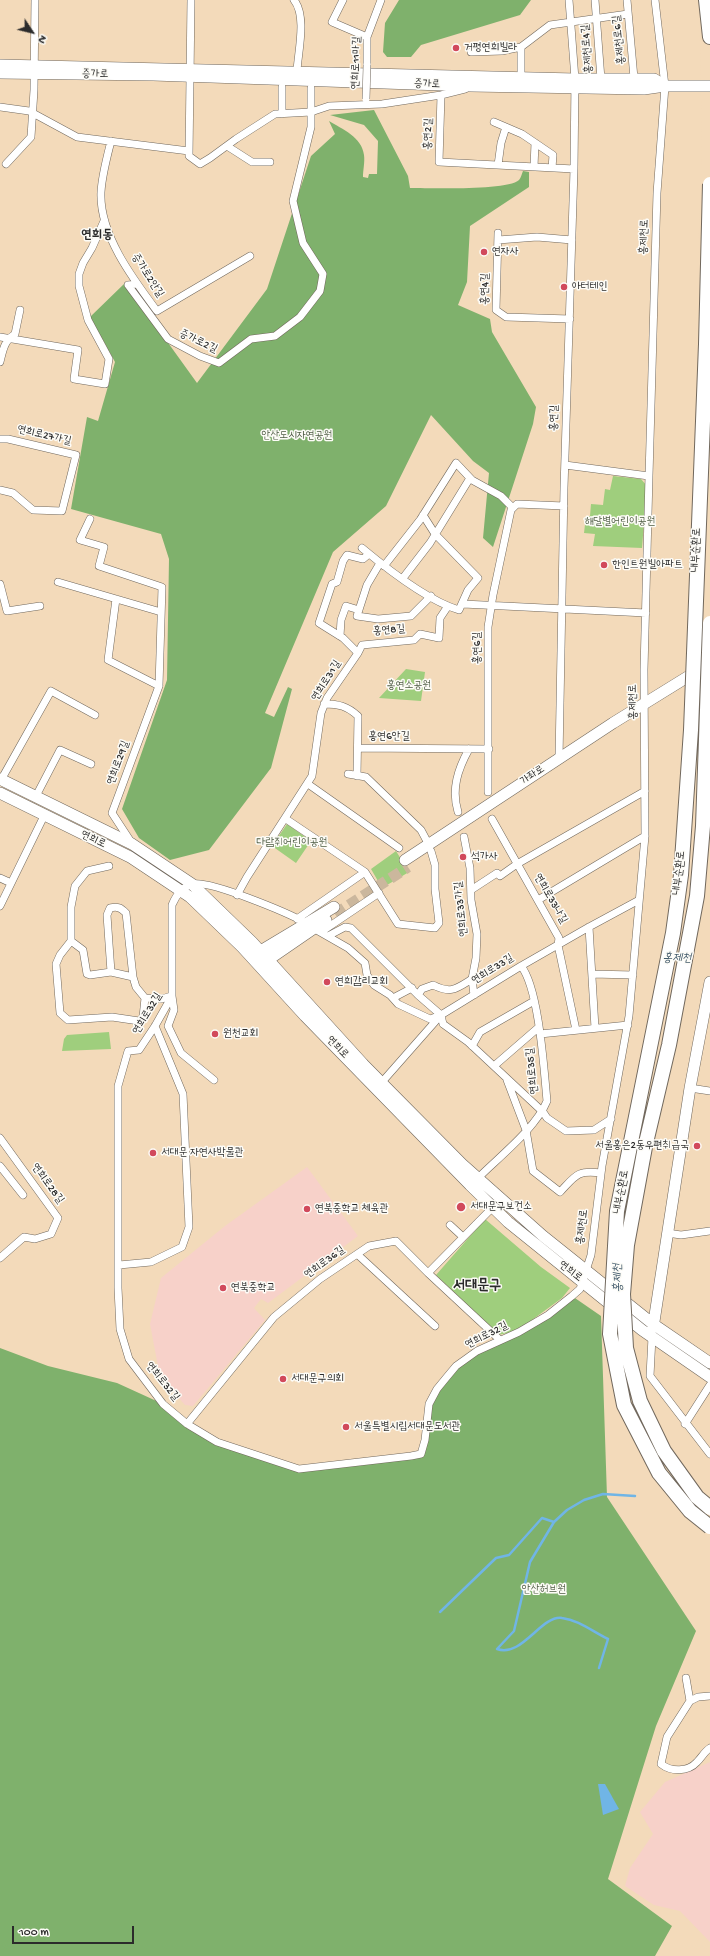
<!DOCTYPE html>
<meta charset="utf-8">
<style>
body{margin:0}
#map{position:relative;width:710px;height:1956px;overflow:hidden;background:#f3daba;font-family:"Gochi Hand",sans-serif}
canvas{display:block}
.north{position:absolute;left:12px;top:12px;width:40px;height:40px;-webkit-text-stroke:3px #fdfcf7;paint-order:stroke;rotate:125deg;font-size:11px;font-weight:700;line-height:16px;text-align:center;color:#2b2b2b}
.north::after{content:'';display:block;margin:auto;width:14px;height:18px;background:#2b2b2b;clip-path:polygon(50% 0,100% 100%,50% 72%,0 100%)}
.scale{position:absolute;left:12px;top:1926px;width:122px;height:18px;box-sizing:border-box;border:2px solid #2b2b2b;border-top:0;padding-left:5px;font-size:12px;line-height:14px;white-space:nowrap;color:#2b2b2b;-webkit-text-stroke:3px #fdfcf7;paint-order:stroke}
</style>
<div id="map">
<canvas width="710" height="1956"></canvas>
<div class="north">N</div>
<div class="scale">100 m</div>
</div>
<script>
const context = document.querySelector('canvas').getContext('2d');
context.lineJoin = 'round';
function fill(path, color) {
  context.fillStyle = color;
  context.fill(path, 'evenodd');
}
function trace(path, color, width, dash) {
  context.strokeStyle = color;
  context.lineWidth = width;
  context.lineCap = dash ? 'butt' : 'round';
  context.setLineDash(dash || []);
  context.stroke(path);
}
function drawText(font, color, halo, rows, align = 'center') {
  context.font = font + ' "Gochi Hand","Poor Story",sans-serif';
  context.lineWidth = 3;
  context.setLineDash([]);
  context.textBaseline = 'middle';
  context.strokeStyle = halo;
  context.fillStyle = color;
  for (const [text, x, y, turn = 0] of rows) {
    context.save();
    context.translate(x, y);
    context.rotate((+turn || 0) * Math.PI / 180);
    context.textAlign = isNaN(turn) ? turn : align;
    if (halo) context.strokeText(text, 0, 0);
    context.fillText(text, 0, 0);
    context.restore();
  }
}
fill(new Path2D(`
 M307 1167 358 1236 268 1303 261 1299 254 1308 265 1320 193 1406 185 1405 160 1377 150 1324 161 1278 225 1226Z
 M710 1762V1942L680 1911 654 1905 625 1886 630 1868 653 1834 640 1812 665 1782Z`), '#f7d1c9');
fill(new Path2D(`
 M613 476 641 479 647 486 642 548 593 546 595 534 584 533 586 516H590L591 504 603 505 605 489 610 490Z
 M406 669 425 672 421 701 379 698Z
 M287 824 311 841 296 863 272 846Z
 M396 851 409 872 382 888 371 869Z
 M109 1032 111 1049 62 1051 64 1039 67 1035Z
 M485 1219 541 1267 570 1288 562 1298 517 1331 498 1335 436 1275Z`), '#9fce7d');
fill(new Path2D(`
 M399 0H531L520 15 421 45 411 57H387L383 52 385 23Z
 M374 110 408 176 410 188C429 188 507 191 519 180 521 178 522 173 523 171L529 172V187L470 226 467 282 458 305 490 319 492 332 536 407 533 424 493 547 483 538 489 473 473 461 431 415 386 506 333 552 265 713 274 717 288 687 292 689 271 768 209 850 170 860 139 838 122 809 167 680 169 559 161 534 71 509 87 417 98 421 115 362 90 317 125 283 197 383 267 289 311 156 335 134 329 121C342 129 362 137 364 155 365 162 363 170 363 177L368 178 369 174H377L378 141 364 125 330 115Z
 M572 1296 601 1316 607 1497 696 1631 656 1726 608 1879 672 1926 655 1956H0V1348L48 1366 117 1383 163 1404 217 1442 299 1469 421 1454 429 1404 437 1389 468 1357 518 1332Z`), '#7fb16c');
fill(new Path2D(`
 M598 1784H605L619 1809 603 1815Z`), '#70b5e6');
fill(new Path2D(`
 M696 0H710V736L705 847 631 1255 629 1305 632 1344 636 1363 635 1384 640 1452 646 1468 638 1457 617 1409 609 1378 602 1270 616 1168 657 974 673 868 682 668 702 152 700 45Z`), '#f3daba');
trace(new Path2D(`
 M440 1612 496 1558 509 1555 542 1518 554 1522
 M599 1668 608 1639C593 1632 579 1620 562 1618 541 1615 522 1658 497 1649L514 1631 530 1562 554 1522 567 1510 584 1500 603 1494 635 1496`), '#70b5e6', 2.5);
trace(new Path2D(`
 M335 914 408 867`), '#cbb79d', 11, [11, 5.5]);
const street = new Path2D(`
 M191 0 189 156 200 164 210 158 236 139 275 114 311 112 329 106 382 104 441 95 465 89
 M294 0C307 16 298 52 297 71
 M343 0 332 22 367 37
 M595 0 601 79
 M627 0 634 78
 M521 47V78
 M471 52 502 51 521 47 550 25 628 14
 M367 65V37L381 0
 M282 87V114
 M441 95 439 162 574 169
 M0 107 29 111 77 137 189 151
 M494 122 522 134 553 155 552 168
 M111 141C107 157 102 175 101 192 99 234 133 279 157 311L250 256
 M227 146 252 162H270
 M6 164 31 137 34 90 35 0
 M498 165 501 143 506 127
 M534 167 535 143
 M498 233 496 310 506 317 570 319
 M498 240 537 237 572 240
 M137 284 128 285 168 339 200 356 219 363 251 339 275 336 300 317 320 291 323 274 303 243 293 201 311 127V88
 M0 337 78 350 74 379 105 384 109 359 88 320 79 286V274L83 263 92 248 104 221
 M0 362C3 350 4 341 15 334L20 310
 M0 439H8L76 455 62 511 33 510 13 493 0 490
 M565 465 649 476
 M90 519 80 540 104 547 99 566 162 587 159 686 112 813 131 842
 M362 548C386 568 429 601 459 610L468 590 478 578 435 534 423 515
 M380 563 367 585 357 616 378 619 411 616 431 596
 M384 566 420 520 456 463 472 480 501 496 513 508
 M403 578 430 543 470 478
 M58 582 161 612
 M0 584 7 611 40 606
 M116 599 108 660 159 686
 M463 604 646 613
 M340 636 341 620 346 606 359 610
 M358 653 343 638 319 623 332 584 337 582 343 561 347 555 363 559 369 554
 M324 704C339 704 347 706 358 716L357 776
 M358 748 489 749
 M559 759 564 488 574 169 575 79 569 0
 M348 774 366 777 421 830 429 845
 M1 780 51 691 95 715
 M308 784 399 848
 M488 792V627L493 595 511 510 517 504 564 506
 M35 798 60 750 91 764
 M458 812C451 789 458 769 469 749
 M286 819 365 872 398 924 435 928 439 923 435 889V865L431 851
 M492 819 559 938 558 945 576 1030
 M464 837 470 868 471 900 477 934 476 958 472 979 474 995
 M109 866 87 871 75 886 71 907V941L60 955 56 964 60 1013 68 1020 112 1017 139 1021 143 1017 145 998 161 999 172 996 174 1010 168 1026 181 1053 214 1080
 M0 878 11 883
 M471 890 497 873 500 876 517 864 645 791
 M237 895 247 877 312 776 321 713 327 698 358 653 362 645 414 640 420 634 439 638 440 618 448 606
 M538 900 645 836
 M0 906 44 816
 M297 919 365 872
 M306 923C288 913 210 880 193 884 182 887 176 895 172 905V996L155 1026 139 1050 128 1051 118 1086V1288L120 1329 129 1359 163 1404 187 1424 217 1442 299 1469 411 1456 421 1454 425 1440 429 1404 437 1389 446 1378 456 1366 477 1351 519 1332 548 1315 572 1296 580 1289 591 1255 602 1166 629 1016 645 836 644 670 649 476 657 193 665 86 655 0
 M589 927 595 1028
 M313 928 348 948 365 963 367 975 374 985 390 995 398 1004 430 1019 441 1015
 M321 932 379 893
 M328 936 345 927 351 928 418 995 441 1015
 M71 941 83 950 87 974 90 975 111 972
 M592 974 633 975
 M133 977 111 972 107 915 110 908C118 906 121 908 126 913L133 977 136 987 145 998
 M418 995 422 989 433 985C451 994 456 989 472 979
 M393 998 412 988
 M441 1015 443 1024 468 1042 543 1112 547 1118 566 1131 594 1130 611 1119
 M540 1034 628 1025
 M472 1046 480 1032 534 1001
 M494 1066 539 1027
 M507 1080 526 1130 533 1171 560 1192C576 1175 577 1170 601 1173
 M382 1082 441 1015 521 966 589 927 639 900
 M690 1088 710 1091
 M0 1138 58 1218 51 1234 35 1239 24 1237 0 1258
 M0 1166 23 1195
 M478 1178C499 1157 536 1128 547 1101 544 1070 539 988 521 966
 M450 1225 463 1237
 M667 1233 681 1235 710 1231
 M357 1254 435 1326
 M119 1265 151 1262 182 1247 189 1227 183 1094 155 1026
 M428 1273 500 1340
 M652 1337 650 1376 710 1454
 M187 1424 274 1317 320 1279 369 1246 396 1241 428 1273 493 1207
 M685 1424 710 1385
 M686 1678 690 1701 667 1737 661 1764C671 1772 688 1772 697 1762 702 1757 704 1752 710 1748
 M690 1701 698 1697 710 1696`);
const secondary = new Path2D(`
 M0 65 575 79H654L665 86
 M0 73 153 75 471 86 644 89 665 86H710
 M0 779 132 844 192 884 252 942 363 1064 462 1164 543 1236 653 1324 710 1363
 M0 793 130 857 190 897 242 947 305 1016 470 1185 508 1222 642 1330 710 1377
 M405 860 613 723 710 663
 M254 955 334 907
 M262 964 326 920
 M653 1328 690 1088 710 982`);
const highway = new Path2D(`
 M706 0 710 37`);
trace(street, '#71685d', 8);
trace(secondary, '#71685d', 12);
trace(highway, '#71685d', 16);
trace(street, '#fff', 7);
trace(secondary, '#fff', 11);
trace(highway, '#fff', 14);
const streetBridge = new Path2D(`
 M366 99 367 65`);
const highwayBridge = new Path2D(`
 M710 184 706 344 691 730 681 875 673 933 617 1211 610 1334 624 1405 659 1473 690 1511 710 1527
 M710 623 703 826 697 896 669 1045 645 1147 627 1245 623 1294 626 1348 640 1401 664 1451 697 1497 710 1508`);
trace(streetBridge, '#71685d', 8, []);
trace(highwayBridge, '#71685d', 16, []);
trace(streetBridge, '#fff', 7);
trace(highwayBridge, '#fff', 14);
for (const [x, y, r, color] of [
 [456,48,4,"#d1495b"],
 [484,252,4,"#d1495b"],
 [564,287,4,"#d1495b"],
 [604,565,4,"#d1495b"],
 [463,857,4,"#d1495b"],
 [327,982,4,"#d1495b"],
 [215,1034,4,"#d1495b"],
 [697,1146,4,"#d1495b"],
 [153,1153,4,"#d1495b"],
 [461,1207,5,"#d1495b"],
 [307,1209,4,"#d1495b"],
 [223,1288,4,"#d1495b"],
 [283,1379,4,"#d1495b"],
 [346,1427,4,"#d1495b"]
]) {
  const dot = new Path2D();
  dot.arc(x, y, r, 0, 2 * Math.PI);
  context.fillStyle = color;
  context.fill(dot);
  trace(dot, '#fdfcf7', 1.5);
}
drawText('11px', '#2b2b2b', '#fdfcf7', [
 ["홍제천로6길",620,40,-96],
 ["홍제천로4길",588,49,-94],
 ["연희로11마길",357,63,-88],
 ["증가로",95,75,1],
 ["증가로",427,85,2],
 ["홍연2길",429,134,-88],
 ["홍제천로",645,237,-88],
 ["증가로2안길",147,276,57],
 ["홍연4길",486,289,-89],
 ["증가로2길",198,342,25],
 ["홍연길",555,418,-88],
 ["연희로27가길",44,436,13],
 ["내부순환로",697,550,-88],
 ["홍연8길",389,631,-5],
 ["홍연6길",478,648,-90],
 ["연희로31길",327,681,-58],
 ["홍제천로",634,702,-91],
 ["홍연6안길",389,737],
 ["연희로29길",119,763,-70],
 ["가좌로",533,776,-34],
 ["연희로",93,840,25],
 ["내부순환로",680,873,-84],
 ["연희로33나길",550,899,60],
 ["연희로33가길",462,909,-96],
 ["연희로33길",493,970,-32],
 ["연희로32길",148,1014,-59],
 ["연희로",337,1048,46],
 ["연희로35길",533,1071,-96],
 ["연희로28길",47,1184,54],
 ["내부순환로",622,1192,-80],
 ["홍제천로",583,1227,-83],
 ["연희로36길",325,1263,-36],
 ["연희로",570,1272,37],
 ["연희로32길",487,1336,-27],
 ["연희로32길",162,1382,51]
]);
drawText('11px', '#2b2b2b', '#fdfcf7', [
 ["거평연희빌라",464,48],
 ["연자사",492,252],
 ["아터테인",572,287],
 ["한인트원빌아파트",612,565],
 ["석가사",471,857],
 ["연희감리교회",335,982],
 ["원천교회",223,1034],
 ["서울홍은2동우편취급국",689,1146,"right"],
 ["서대문 자연사박물관",161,1153],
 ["서대문구보건소",470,1207],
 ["연북중학교 체육관",315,1209],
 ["연북중학교",231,1288],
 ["서대문구의회",291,1379],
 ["서울특별시립서대문도서관",354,1427]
], 'left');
drawText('11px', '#4e5c44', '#fdfcf7', [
 ["안산도시자연공원",297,436],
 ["해달별어린이공원",620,522],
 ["홍연소공원",409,686],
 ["다람쥐어린이공원",292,843],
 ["안산허브원",544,1590]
]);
drawText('italic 12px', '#435b6c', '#fdfcf7', [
 ["홍제천",677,959],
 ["홍제천",619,1278,-92]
]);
drawText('bold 13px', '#2b2b2b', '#fdfcf7', [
 ["연희동",97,236]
]);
drawText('bold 15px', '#2b2b2b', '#fdfcf7', [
 ["서대문구",477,1287]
]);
</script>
